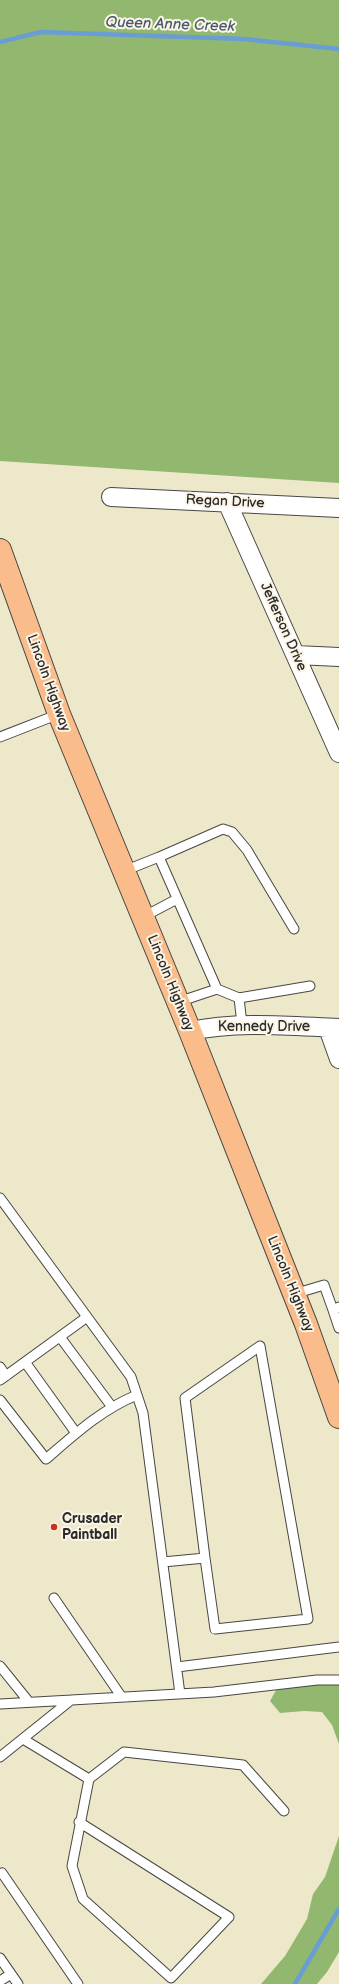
<!DOCTYPE html>
<style>
body{margin:0}
canvas{display:block;background:#eee8cb}
</style>
<canvas width="339" height="1984"></canvas>
<script>
const context = document.querySelector('canvas').getContext('2d');
context.lineJoin = 'round';
function fill(path, color) {
  context.fillStyle = color;
  context.fill(path, 'evenodd');
}
function trace(path, color, width, dash) {
  context.strokeStyle = color;
  context.lineWidth = width;
  context.lineCap = dash ? 'butt' : 'round';
  context.setLineDash(dash || []);
  context.stroke(path);
}
function drawText(font, color, halo, rows, align = 'center') {
  context.font = font + ' "Balsamiq Sans",sans-serif';
  context.lineWidth = 4;
  context.setLineDash([]);
  context.textBaseline = 'middle';
  context.strokeStyle = halo;
  context.fillStyle = color;
  for (const [text, x, y, turn = 0] of rows) {
    context.save();
    context.translate(x, y);
    context.rotate((+turn || 0) * Math.PI / 180);
    context.textAlign = isNaN(turn) ? turn : align;
    if (halo) context.strokeText(text, 0, 0);
    context.fillText(text, 0, 0);
    context.restore();
  }
}
fill(new Path2D(`
 M0 0H339V483L0 461Z
 M322 1682 339 1685V1744L332 1725 322 1712 304 1711 280 1713 270 1701 279 1685Z
 M339 1836V1952L327 1972 317 1984H261L285 1956 307 1919 313 1894 325 1877Z`), '#91b86e');
trace(new Path2D(`
 M0 42 41 32 244 39 339 49
 M295 1984 339 1909`), '#699dd5', 4.5);
const lane = new Path2D(`
 M0 737 59 714
 M124 871 159 857
 M143 917 177 899
 M217 989 239 998 310 986
 M239 998 242 1024
 M178 1002 217 989 159 857 223 829 232 832 247 850 294 929
 M0 1198 131 1377 143 1413 180 1694
 M294 1294 324 1285 333 1310 339 1307
 M333 1310 339 1328
 M60 1337 112 1407
 M25 1362 76 1433
 M0 1367 6 1376
 M0 1380 87 1317
 M0 1400 46 1459C74 1435 102 1409 137 1395
 M163 1562 205 1558 185 1398 260 1346 308 1619 215 1629 205 1558
 M54 1598 121 1696
 M0 1666 29 1702
 M177 1667 339 1647
 M0 1704 214 1692 317 1680H339
 M23 1739 89 1779 124 1752 243 1765 284 1811
 M0 1757 71 1700
 M79 1822 229 1917 171 1978 83 1899 72 1866 89 1779
 M0 1874 2 1873 78 1984
 M0 1958 18 1984
 M0 1981 11 1974`);
const street = new Path2D(`
 M111 497 339 508
 M227 502 339 753
 M296 655 339 657
 M328 1028 339 1059
 M190 1031C239 1021 289 1026 339 1028`);
const primary = new Path2D(`
 M0 550 59 714 190 1031 306 1324 339 1417`);
trace(lane, '#484743', 11);
trace(street, '#484743', 20);
trace(primary, '#484743', 24);
trace(lane, '#fff', 9);
trace(street, '#fff', 18);
trace(primary, '#f9bc8a', 22);
for (const [x, y, r, color] of [
 [54,1527,4,"#c8321e"]
]) {
  const dot = new Path2D();
  dot.arc(x, y, r, 0, 2 * Math.PI);
  context.fillStyle = color;
  context.fill(dot);
  trace(dot, '#fcf5e5', 1.5);
}
drawText('14px', '#2b2b2b', '#fcf5e5', [
 ["Regan Drive",225,502,3],
 ["Jefferson Drive",283,627,66],
 ["Lincoln Highway",48,683,70],
 ["Lincoln Highway",170,983,68],
 ["Kennedy Drive",264,1027],
 ["Lincoln Highway",290,1284,68]
]);
drawText('bold 14px', '#2b2b2b', '#fcf5e5', [
 ["Crusader",62,1519],
 ["Paintball",62,1535]
], 'left');
drawText('italic 15px', '#44596f', '#fcf5e5', [
 ["Queen Anne Creek",170,25,2]
]);
</script>
